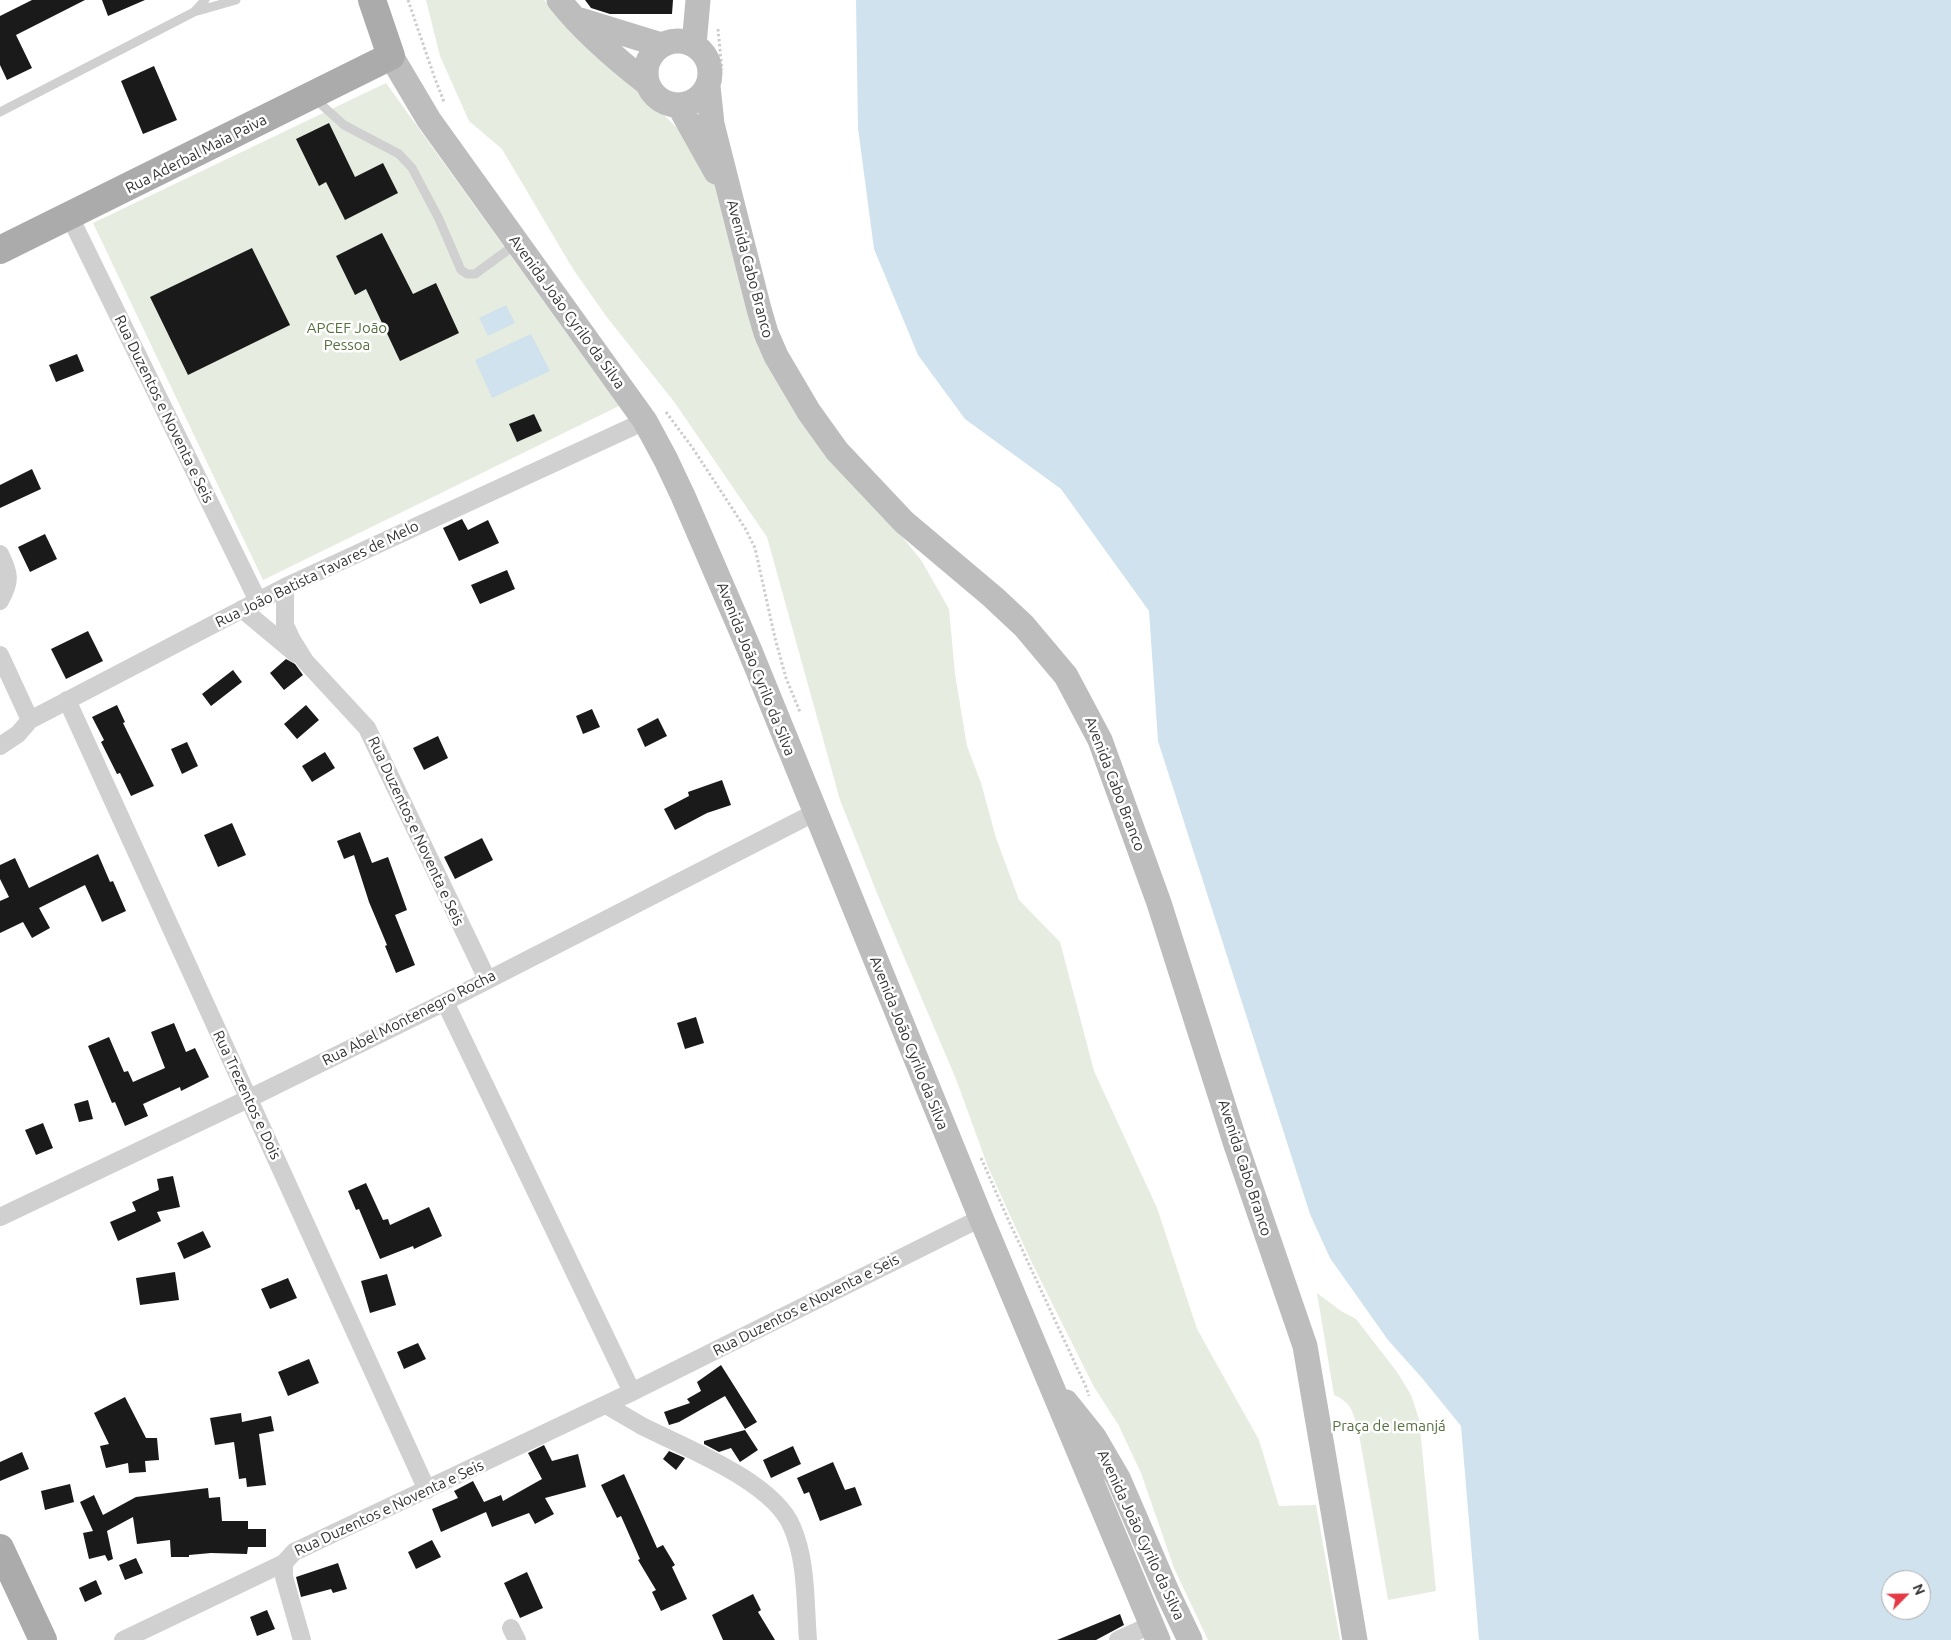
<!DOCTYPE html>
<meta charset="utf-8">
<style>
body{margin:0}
#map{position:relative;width:1951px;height:1640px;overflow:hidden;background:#fff;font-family:Ubuntu,sans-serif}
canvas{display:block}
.north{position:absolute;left:1881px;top:1570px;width:50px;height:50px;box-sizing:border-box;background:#fff;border:1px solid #adadad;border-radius:50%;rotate:67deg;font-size:14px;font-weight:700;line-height:20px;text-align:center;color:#333}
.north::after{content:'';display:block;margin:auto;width:18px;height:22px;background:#e63946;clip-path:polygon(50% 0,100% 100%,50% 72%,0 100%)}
</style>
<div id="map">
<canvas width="1951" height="1640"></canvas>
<div class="north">N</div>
</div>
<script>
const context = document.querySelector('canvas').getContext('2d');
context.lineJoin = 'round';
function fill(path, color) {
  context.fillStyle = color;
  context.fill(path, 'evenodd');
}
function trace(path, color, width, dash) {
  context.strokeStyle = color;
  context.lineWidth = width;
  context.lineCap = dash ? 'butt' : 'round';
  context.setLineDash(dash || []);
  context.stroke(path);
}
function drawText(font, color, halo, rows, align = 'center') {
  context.font = font + ' Ubuntu,sans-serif';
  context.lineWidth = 5;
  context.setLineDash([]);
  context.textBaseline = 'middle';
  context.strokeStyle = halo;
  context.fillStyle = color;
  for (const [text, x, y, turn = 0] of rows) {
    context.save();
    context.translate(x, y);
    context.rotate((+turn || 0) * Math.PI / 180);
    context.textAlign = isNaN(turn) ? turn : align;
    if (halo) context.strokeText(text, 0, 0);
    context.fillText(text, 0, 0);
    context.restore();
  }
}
fill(new Path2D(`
 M426 0H544L586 47 638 89 688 139 723 193 750 319 866 492 921 560 949 609 955 674 967 746 981 783 996 838 1019 900 1060 942 1094 1071 1157 1208 1197 1329 1259 1440 1279 1506 1316 1505 1340 1640H1208L1174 1568 1141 1473 1118 1424 1094 1387 1030 1259 988 1167 956 1079 879 898 840 800 767 537 675 403 606 316 573 269 502 149 469 121 440 56Z
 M386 83 619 406 263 580 93 223Z
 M1317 1293 1341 1311 1356 1319 1397 1372 1411 1395 1419 1419 1436 1591 1388 1600 1358 1428C1352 1411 1352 1403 1334 1395Z`), '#e6ecdf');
fill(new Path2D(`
 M856 0H1951V1640H1479L1461 1426 1422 1378 1388 1340 1330 1258 1310 1214 1158 741 1149 611 1061 489 965 419 918 355 874 249 858 128ZM1891 1580H1921V1610H1891Z
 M506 305 515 323 488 336 479 318Z
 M531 334 550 371 492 398 475 360Z`), '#cfe2ee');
fill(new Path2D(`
 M32 0H85L16 35 32 68 7 80 0 65V16Z
 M102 0H145L108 16Z
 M585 0H673L672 14H610L591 8Z
 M154 66 177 120 143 134 121 81Z
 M329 123 355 177 383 163 398 193 345 220 326 182 319 186 296 139Z
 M382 233 413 294 436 283 459 333 400 361 366 289 355 295 336 256Z
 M252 248 290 325 188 375 150 297Z
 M77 354 84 371 56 382 49 365Z
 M534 414 542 431 517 442 509 424Z
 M32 469 41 489 0 508V485Z
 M462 519 468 530 488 520 499 543 459 561 443 528Z
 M45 534 57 559 30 572 18 547Z
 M507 570 515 589 480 604 471 585Z
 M88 631 103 661 66 679 51 649Z
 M286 659 295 664 303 675 284 690 270 673Z
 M233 670 242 682 211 706 202 694Z
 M117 705 125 722 123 723 154 786 131 796 120 773 117 774 101 742 104 740 92 717Z
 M306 705 319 720 297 739 284 724Z
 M592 709 600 727 583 734 576 716Z
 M658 718 667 736 645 747 637 729Z
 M438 736 448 758 424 770 413 748Z
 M187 742 198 766 182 774 171 749Z
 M325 752 335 768 312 782 302 766Z
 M722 780 731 805 707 813 675 830 664 809 689 796 688 792Z
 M232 823 246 855 218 867 204 835Z
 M360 832 372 863 388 857 407 910 395 915 415 965 396 973 385 946 387 945 369 902 354 855 344 859 337 841Z
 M482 838 493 860 455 879 444 857Z
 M98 854 110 882 113 881 126 911 102 922 85 885 39 908 50 928 32 938 23 922 0 933V901L9 897 0 879V865L15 858 29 888Z
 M696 1017 704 1043 685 1049 677 1023Z
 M174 1023 186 1052 195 1048 209 1077 181 1091 180 1087 143 1104 148 1116 125 1126 115 1102 112 1103 88 1046 109 1037 124 1072 128 1071 133 1082 165 1068 151 1032Z
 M88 1100 93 1119 79 1122 74 1104Z
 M43 1123 53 1148 36 1155 25 1130Z
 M173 1176 180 1207 157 1212 161 1221 118 1241 110 1222 136 1211 132 1202 159 1190 157 1179Z
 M366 1183 383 1220 388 1219 390 1225 429 1207 442 1236 414 1249 413 1246 380 1259 359 1209 356 1210 348 1191Z
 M203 1231 211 1247 184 1259 177 1243Z
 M175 1272 179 1300 140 1305 136 1278Z
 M387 1274 396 1305 370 1313 361 1281Z
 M288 1278 297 1298 270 1309 261 1289Z
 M418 1343 426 1359 404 1369 397 1352Z
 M309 1359 319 1383 288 1396 278 1372Z
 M721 1365 757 1422 745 1429 725 1396 679 1422 669 1425 664 1412 690 1403 687 1399 701 1391 697 1382Z
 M125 1397 146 1438H157L159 1460 145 1461 146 1472 129 1473 128 1463 106 1468 100 1446 109 1444 94 1413Z
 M241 1413 242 1422 271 1416 274 1431 259 1434 266 1485 247 1487 246 1478 239 1479 234 1442 215 1445 210 1418Z
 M745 1430 758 1450 740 1462 731 1448 719 1452 704 1444V1441Z
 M544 1445 552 1461 578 1454 586 1487 545 1498 554 1514 535 1524 529 1513 492 1527 486 1512 441 1532 432 1509 458 1498 454 1491 473 1481 484 1502 501 1495 503 1501 542 1479 528 1453Z
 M793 1446 801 1464 771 1478 763 1460Z
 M669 1451 685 1458 676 1470 663 1459Z
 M22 1452 29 1469 0 1481V1462Z
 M833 1462 845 1490 855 1487 862 1505 820 1521 809 1492 804 1494 797 1478Z
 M624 1474 657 1548 663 1545 675 1565 672 1567 687 1599 661 1611 652 1592 656 1590 638 1560 640 1559 621 1516 617 1518 601 1485Z
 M70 1484 74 1502 45 1510 41 1491Z
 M208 1488 209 1498 220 1497 222 1521H248V1529H266V1547H248L247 1554 211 1553 189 1555V1557H171L170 1540 137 1544 133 1517 107 1531 113 1559 108 1561 105 1555 89 1559 83 1533 93 1531 80 1502 94 1495 103 1515 136 1497Z
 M432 1540 441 1557 416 1569 408 1552Z
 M136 1558 143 1573 125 1580 119 1565Z
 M338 1563 347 1589 333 1593 331 1589 301 1597 296 1577Z
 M527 1572 543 1608 520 1618 504 1583Z
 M96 1580 102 1594 85 1602 79 1588Z
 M753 1594 761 1610 758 1612 775 1640H723L712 1615Z
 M267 1610 275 1629 257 1636 250 1617Z
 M1120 1614 1124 1625 1096 1640H1057Z`), '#1a1a1a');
trace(new Path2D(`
 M408 0 434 76 444 102
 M718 29 722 70
 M666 412 692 447 745 528 755 548 775 638 786 678 800 712
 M981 1158 1007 1217 1086 1387 1089 1396`), '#cdcdcd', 3, [2.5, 2.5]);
trace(new Path2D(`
 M194 12 205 0
 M314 98 344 125 399 154 412 168 439 219 461 270 467 274H475L516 244
 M0 112 194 12 236 0`), '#d0d0d0', 9);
trace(new Path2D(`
 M70 217 258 601
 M0 554C10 574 11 581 0 601
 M285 587V625L292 640 305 661 367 728 487 979
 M242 609 296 654
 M0 655 30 720
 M67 700 427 1490
 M0 746 18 734 30 720 285 587 645 421
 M445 1002 632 1392
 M0 1217 248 1099 445 1002 814 813
 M606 1405C618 1412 630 1419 642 1426 685 1448 773 1481 792 1527 807 1561 805 1603 808 1640
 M284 1563V1577L302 1640
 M511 1628 517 1640
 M123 1640 284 1563 294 1552 632 1392 981 1218
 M1118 1640 1151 1625`), '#d0d0d0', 18);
trace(new Path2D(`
 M559 0C584 32 616 59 648 84
 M580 20 661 45
 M646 73a32 32 0 1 1 64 0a32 32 0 1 1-64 0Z
 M694 45 698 0
 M391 56 429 120 645 421 666 460 683 496 750 651 981 1218 1158 1640
 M708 86 712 124 759 309 766 333 776 356 809 412 837 451 904 522 993 597 1024 626 1066 676 1100 740 1159 903 1236 1145 1305 1346 1355 1640
 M679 106 716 172
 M1066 1402 1094 1437 1118 1478 1168 1594 1190 1640`), '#bdbdbd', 25);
trace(new Path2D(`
 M0 250 391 56 372 0
 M0 1548 43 1640`), '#ababab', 28);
drawText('15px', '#333', '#fff', [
 ["Rua Aderbal Maia Paiva",196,154,-27],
 ["Avenida Cabo Branco",750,269,75],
 ["Avenida João Cyrilo da Silva",567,312,54],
 ["Rua Duzentos e Noventa e Seis",164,409,64],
 ["Rua João Batista Tavares de Melo",317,574,-26],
 ["Avenida João Cyrilo da Silva",756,669,68],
 ["Avenida Cabo Branco",1115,784,69],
 ["Rua Duzentos e Noventa e Seis",416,831,65],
 ["Rua Abel Montenegro Rocha",409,1018,-27],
 ["Avenida João Cyrilo da Silva",909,1043,68],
 ["Rua Trezentos e Dois",247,1095,65],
 ["Avenida Cabo Branco",1245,1168,72],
 ["Rua Duzentos e Noventa e Seis",806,1305,-27],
 ["Rua Duzentos e Noventa e Seis",389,1508,-25],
 ["Avenida João Cyrilo da Silva",1141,1535,65]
]);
drawText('15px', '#56703f', '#fff', [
 ["APCEF João",347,328],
 ["Pessoa",347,345],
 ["Praça de Iemanjá",1389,1426]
]);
</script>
